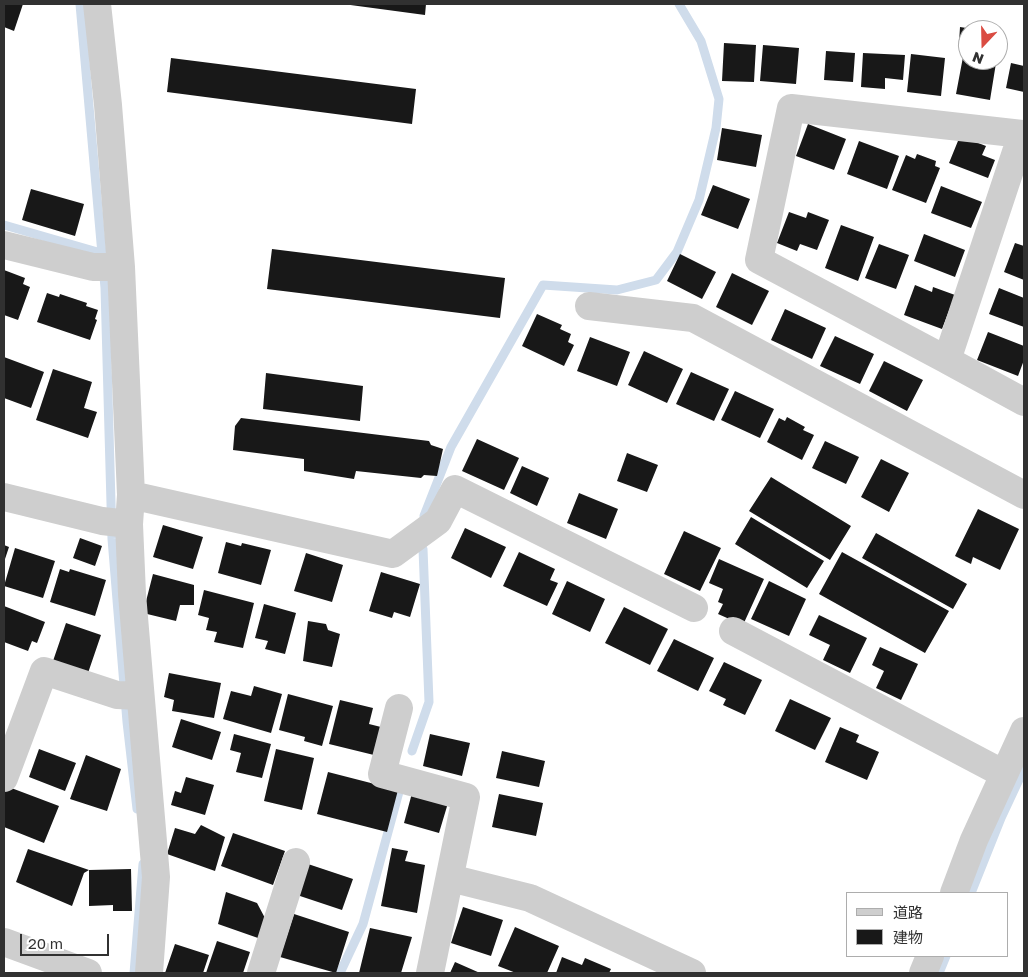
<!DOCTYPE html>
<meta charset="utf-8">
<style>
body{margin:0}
#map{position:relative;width:1028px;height:977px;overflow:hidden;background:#fff;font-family:"Golos Text","Noto Sans JP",sans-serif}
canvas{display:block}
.frame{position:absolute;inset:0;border:5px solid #313131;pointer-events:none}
.legend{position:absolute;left:846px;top:892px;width:162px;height:65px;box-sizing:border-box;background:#fff;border:1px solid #adadad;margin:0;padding:6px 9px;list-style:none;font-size:15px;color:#313131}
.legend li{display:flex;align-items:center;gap:10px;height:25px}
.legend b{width:25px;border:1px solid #adadad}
.north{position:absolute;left:958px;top:20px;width:50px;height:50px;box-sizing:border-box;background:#fff;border:1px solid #adadad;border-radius:50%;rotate:201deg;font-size:14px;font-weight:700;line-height:20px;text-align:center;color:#313131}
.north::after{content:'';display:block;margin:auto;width:18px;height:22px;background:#da4c42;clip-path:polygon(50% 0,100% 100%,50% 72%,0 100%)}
.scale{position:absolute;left:20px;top:934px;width:89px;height:22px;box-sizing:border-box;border:2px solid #313131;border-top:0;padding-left:6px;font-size:15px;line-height:18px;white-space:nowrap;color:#313131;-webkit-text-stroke:4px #fff;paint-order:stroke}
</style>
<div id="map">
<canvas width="1028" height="977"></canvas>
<div class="frame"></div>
<ul class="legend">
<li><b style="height:6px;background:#cecece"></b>道路</li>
<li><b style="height:14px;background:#181818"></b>建物</li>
</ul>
<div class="north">N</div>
<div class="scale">20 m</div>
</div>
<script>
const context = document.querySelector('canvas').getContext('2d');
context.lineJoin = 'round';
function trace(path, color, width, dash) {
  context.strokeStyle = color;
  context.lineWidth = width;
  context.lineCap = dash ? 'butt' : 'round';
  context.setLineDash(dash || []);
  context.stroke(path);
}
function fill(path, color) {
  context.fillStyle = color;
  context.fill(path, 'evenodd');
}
trace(new Path2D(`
 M80 4 105 288 112 539 127 722 137 809
 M4 225 101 253
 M424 516 451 447 543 285 617 290 656 280 677 252 699 200 716 128 719 99 701 41 679 4
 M412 751 429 702 423 549
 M971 893 1001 818 1024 769
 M134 973 143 864
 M340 973 363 924 400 788
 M939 973 946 956`), '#cfdceb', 9);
fill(new Path2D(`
 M4 4H23L14 31 4 27Z
 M343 4H426L425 15Z
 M960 27 973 29V30H968V44L959 43Z
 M724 43 756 45 754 82 722 81Z
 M763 45 799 48 796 84 760 81Z
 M826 51 855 53 853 82 824 80Z
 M863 53 905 55 903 80 885 78V89L861 87Z
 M911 54 945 58 941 96 907 92Z
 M963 57 968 58V60L996 63 990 100 956 94Z
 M171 58 416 89 412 124 167 92Z
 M1011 63 1024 66V92L1006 88Z
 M808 124 846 139 834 170 796 156Z
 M722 128 762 135 756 167 717 160Z
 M960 136 986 146 982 155 995 160 988 178 949 163Z
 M859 141 899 156 887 189 847 174Z
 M917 154 936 161 935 166 940 168 926 203 892 190 906 155 915 159Z
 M713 185 750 199 738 229 701 215Z
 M941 186 982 202 971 228 931 213Z
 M31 189 84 204 75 236 22 220Z
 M789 212 806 218 808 212 829 220 817 250 800 244 797 251 777 243Z
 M841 225 874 237 858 281 825 268Z
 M924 234 965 250 955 277 914 261Z
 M1015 243 1024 246V280L1004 272Z
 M879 244 909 255 896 289 865 278Z
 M272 249 505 278 500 318 267 289Z
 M680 254 716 272 702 299 667 281Z
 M4 270 25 278 23 284 30 287 18 320 4 315Z
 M732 273 769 291 752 325 716 307Z
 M915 285 932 292 933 287 955 295 942 329 904 315Z
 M999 288 1024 298V327L989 314Z
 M47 293 59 297 60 294 87 303 86 306 98 310 95 319 97 320 90 340 37 322Z
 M785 309 826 328 812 359 771 340Z
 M537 314 562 325 560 329 571 334 568 342 574 345 564 366 522 346Z
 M988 332 1024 346V360L1018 376 977 360Z
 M835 336 874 354 860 384 820 366Z
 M590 337 630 352 617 386 577 371Z
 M644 351 683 369 667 403 628 385Z
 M4 357 44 372 31 408 4 398Z
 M884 361 923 380 907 411 869 391Z
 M53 369 92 382 84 408 97 412 88 438 36 420Z
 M691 372 729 389 714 421 676 404Z
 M266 373 363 386 360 421 263 409Z
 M735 391 774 409 760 438 721 420Z
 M787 417 805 427 803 430 814 435 802 460 767 442 779 418 785 421Z
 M241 418 429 441 431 445 443 449 437 476 424 475 421 478 356 471 354 479 304 471V459L233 450 235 426Z
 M477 439 519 458 504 490 462 471Z
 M825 441 859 457 846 484 812 468Z
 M627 453 658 465 647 492 617 481Z
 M881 459 909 473 889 512 861 497Z
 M522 466 549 478 537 506 510 493Z
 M771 477 851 526 830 560 749 511Z
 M579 493 618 509 606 539 567 523Z
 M978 509 1019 529 1000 570 973 557 971 564 955 556Z
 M751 517 824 561 807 588 735 544Z
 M163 525 203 537 193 569 153 557Z
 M465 528 506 547 491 578 451 558Z
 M684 531 721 548 700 591 664 574Z
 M876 533 967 584 953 609 862 558Z
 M80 538 102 546 95 566 73 558Z
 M226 542 241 546 242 543 271 550 261 585 218 573Z
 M4 545 9 547 4 562Z
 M15 548 55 561 43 598 4 586Z
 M519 552 555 569 550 580 558 583 547 606 503 586Z
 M842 552 949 611 925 653 819 594Z
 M306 553 343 565 332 602 294 591Z
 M719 559 764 579 743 625 718 614 723 604 718 602 723 589 709 583Z
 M60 569 69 572 70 569 106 580 95 616 50 602Z
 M381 572 420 584 410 617 394 612 392 618 369 611Z
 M153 574 194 585V605H180L176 621 143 613Z
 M567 581 605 599 590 632 552 614Z
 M769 581 806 599 789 636 751 619Z
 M204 590 254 603 243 648 214 642 217 632 206 630 209 618 198 615Z
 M264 604 296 613 285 654 265 649 268 641 255 638Z
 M4 606 45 622 37 643 32 641 28 651 4 642Z
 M624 607 668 629 650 665 605 643Z
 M819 615 867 638 850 673 823 660 830 645 809 635Z
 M308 621 326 624 328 630 340 634 332 667 303 661Z
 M66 623 101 635 88 673 53 661Z
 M674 639 714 658 698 691 657 671Z
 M880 647 918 664 901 700 876 688 884 671 872 665Z
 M724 662 762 680 745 715 723 705 726 699 709 691Z
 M169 673 221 683 214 718 172 711 174 700 164 697Z
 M254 686 282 694 271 733 223 719 231 691 251 696Z
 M288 694 333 706 322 746 304 741 305 737 279 730Z
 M790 699 831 718 815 750 775 731Z
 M340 700 373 708 369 724 385 728 378 756 329 744Z
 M181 719 221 732 212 760 172 747Z
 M840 727 859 735 856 742 879 752 867 780 825 762Z
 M234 734 271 744 262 778 236 772 241 753 230 750Z
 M430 734 470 743 462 776 423 766Z
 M39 749 76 763 65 791 29 777Z
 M276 749 314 758 302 810 264 801Z
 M502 751 545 761 539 787 496 778Z
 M86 755 121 769 107 811 70 799Z
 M328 772 398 790 387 832 317 814Z
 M186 777 214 785 205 815 171 805 175 791 181 793Z
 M6 786 59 806 44 843 4 827V792Z
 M412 793 448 803 439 833 404 823Z
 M499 794 543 803 536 836 492 827Z
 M201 825 225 837 215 871 167 854 175 828 195 834Z
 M233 833 285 851 273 885 221 866Z
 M392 848 408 851 405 861 425 865 417 913 381 906Z
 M28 849 89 870 84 873 72 906 16 882Z
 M308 864 353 879 342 910 297 895Z
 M131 869 132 911H113V905L89 906V870Z
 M226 892 257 903 266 920 258 938 218 924Z
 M463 907 503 920 491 956 451 943Z
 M294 914 349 932 336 973 280 957Z
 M515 927 559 946 547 973H516L498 966Z
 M370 928 412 937 401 973H359Z
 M217 941 250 952 243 973H206Z
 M175 944 209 955 203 973H165Z
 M562 957 582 965 585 958 611 969 609 973H556Z
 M455 962 480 973H450Z`), '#181818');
trace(new Path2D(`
 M97 4 108 105 121 267 131 495 129 524 132 594 156 877 149 973
 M1024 134H1022L947 360 1024 402
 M4 245 93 267H121
 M589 306 693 318 1024 495
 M947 360 759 260 791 108 1022 134
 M131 495 393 554 438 521 455 489 694 608
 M4 497 102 521 129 524
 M733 631 1004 774
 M399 708 382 774 466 797 430 973
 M4 778 44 671 117 695 140 696
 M450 878 530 898 692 973
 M954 893 974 840 1024 731
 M4 942 88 973
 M261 973 296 862
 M923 973 930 956`), '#cecece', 28);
</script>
